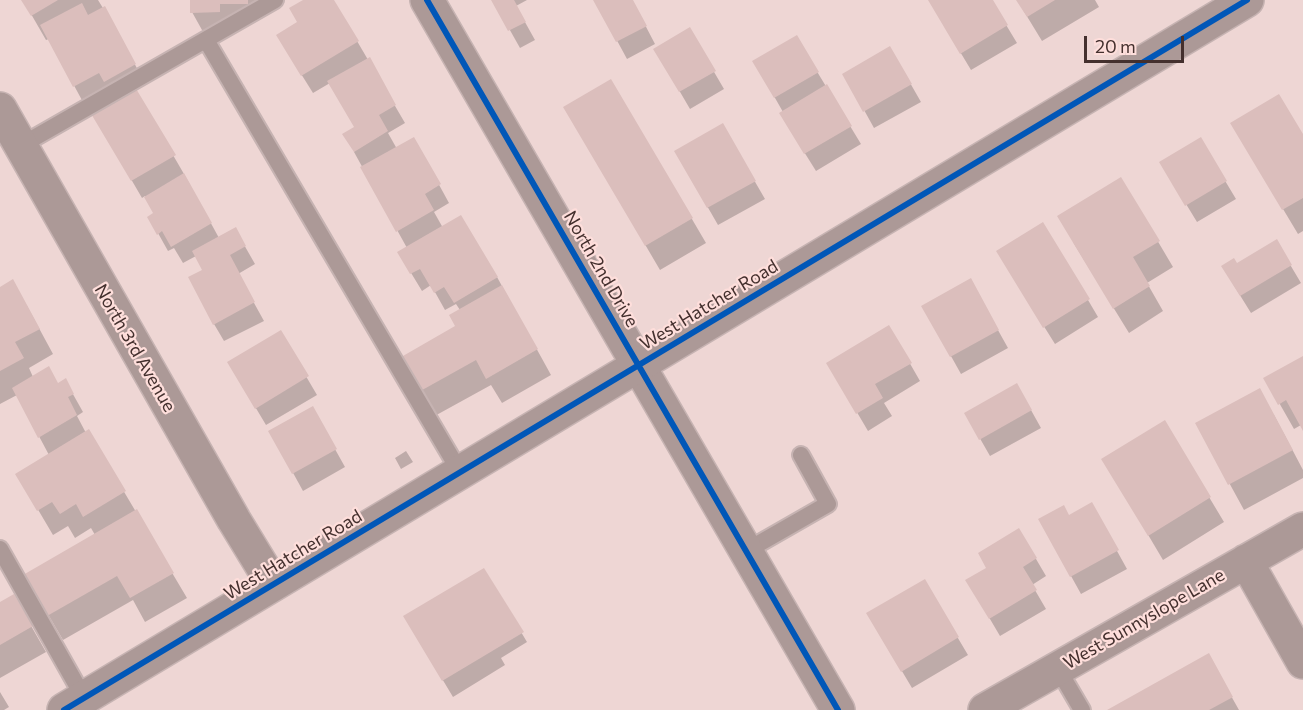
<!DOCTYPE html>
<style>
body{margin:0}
#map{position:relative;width:1303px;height:710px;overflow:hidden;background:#eed6d4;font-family:Commissioner,sans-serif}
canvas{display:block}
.scale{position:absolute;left:1084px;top:36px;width:100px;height:27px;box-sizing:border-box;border:3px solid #44302e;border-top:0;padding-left:8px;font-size:18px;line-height:21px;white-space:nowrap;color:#44302e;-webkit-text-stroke:4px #fededb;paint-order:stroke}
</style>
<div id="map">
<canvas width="1303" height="710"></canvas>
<div class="scale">20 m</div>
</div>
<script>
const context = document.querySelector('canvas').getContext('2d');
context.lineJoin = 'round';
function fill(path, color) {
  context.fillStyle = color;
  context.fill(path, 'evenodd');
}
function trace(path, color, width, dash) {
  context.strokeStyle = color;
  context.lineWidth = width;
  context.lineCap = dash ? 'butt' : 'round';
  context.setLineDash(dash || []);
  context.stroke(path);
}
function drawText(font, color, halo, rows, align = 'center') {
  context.font = font + ' Commissioner,sans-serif';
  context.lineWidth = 4.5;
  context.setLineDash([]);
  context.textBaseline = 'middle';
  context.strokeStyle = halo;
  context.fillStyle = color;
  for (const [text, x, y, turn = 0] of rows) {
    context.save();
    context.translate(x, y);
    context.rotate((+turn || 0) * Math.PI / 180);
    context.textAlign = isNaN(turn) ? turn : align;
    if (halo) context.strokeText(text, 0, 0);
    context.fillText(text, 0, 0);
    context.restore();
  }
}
fill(new Path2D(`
 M23 0H98L114 26 145 83 134 88 184 174 219 238 235 229 255 264 238 274 264 321 224 341 214 324 204 270 196 256 183 263 174 248 168 251 149 217 155 214 145 196 142 198 92 112 84 104 49 39 46 40Z
 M191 0H257V21H229V29L202 30 192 12Z
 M305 0H333L405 123 388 133 397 149 414 139 449 203 434 212 443 228 497 277 551 375 502 403 491 385 431 418 398 360 457 327 460 310 456 304 445 310 431 285 422 291 399 253 407 248 354 152 356 128 330 83 313 93 288 53Z
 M493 0H527L516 6 535 40 520 48Z
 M595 0H632L655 44 627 59Z
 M929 0H991L1017 43 971 70Z
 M1017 0H1095L1099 7 1042 41Z
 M689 29 724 89 690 109 655 49Z
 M796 37 861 144 816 171 791 131 783 112 754 61Z
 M890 48 921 102 874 128 844 74Z
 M611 81 706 243 660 270 565 108Z
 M722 125 765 199 718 225 676 152Z
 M1303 137V231L1298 234 1247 149Z
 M1200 139 1236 199 1197 222 1161 163Z
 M1121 179 1173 267 1147 283 1163 311 1129 333 1073 242Z
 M1276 241 1301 283 1251 313 1233 284Z
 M1008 269 1088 300 1098 317 1055 344Z
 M0 288 27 306 53 354 29 368 33 377 58 384 65 380 83 412 77 416 86 433 88 431 187 598 145 622 133 600 63 640 25 575 95 535 91 528 75 538 68 526 53 535 17 474 49 455 17 395 0 404Z
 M980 298 1008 348 961 374 923 306Z
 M889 327 920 381 884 403 892 416 868 431 828 363Z
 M280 332 317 395 266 425 229 363Z
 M1303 357V428L1301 425 1294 429 1265 378Z
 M1017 385 1041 428 990 456 966 414Z
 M312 408 345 467 303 491 270 431Z
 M1274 415 1303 470V478L1244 510 1197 424Z
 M1164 422 1224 522 1163 560 1118 484Z
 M406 451 413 462 401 469 395 458Z
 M1091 504 1127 569 1081 594 1040 520 1069 517Z
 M1019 530 1046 576 1032 585 1046 609 1000 636 967 580 988 568Z
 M484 570 527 642 501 658 505 665 453 697 405 617Z
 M924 581 968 655 912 688 868 614Z
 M14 596 46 652 0 678V604Z
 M1208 655 1239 710H1110Z
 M0 692 9 707 4 710H0Z`), '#0003');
fill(new Path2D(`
 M21 0H58L31 16Z
 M190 0H248V4H220V12L190 13Z
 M303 0H334L359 41 301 76 276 35 297 22 289 8Z
 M491 0H514L526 22 508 31Z
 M593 0H633L647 26 616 42Z
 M928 0H993L1008 25 960 54Z
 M1016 0H1055L1027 17Z
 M82 3 88 15 105 6 136 64 104 82 99 73 73 87 40 25Z
 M690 27 716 71 679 92 653 49Z
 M797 35 819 72 774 98 752 61Z
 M890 46 912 84 863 112 842 74Z
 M370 57 396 105 379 115 388 131 354 152 342 134 354 127 327 81Z
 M611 79 693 218 645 246 563 107Z
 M827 84 852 126 804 154 779 113Z
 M135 87 176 155 131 181 90 112Z
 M1279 94 1303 134V198L1282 210 1230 123Z
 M723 123 756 181 707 208 674 151Z
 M414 137 441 184 425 194 434 210 396 232 360 167Z
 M1201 137 1227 181 1185 206 1159 162Z
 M184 173 212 223 171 247 162 231 157 235 147 217 153 213 144 197Z
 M1121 177 1160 241 1133 257 1150 286 1113 309 1057 216Z
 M461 215 498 277 454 303 444 287 434 293 420 269 410 274 397 252Z
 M1043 222 1090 299 1043 328 996 251Z
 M236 227 246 246 230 255 255 302 213 325 188 277 202 270 192 251Z
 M1277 239 1292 265 1240 296 1221 266 1234 258 1237 263Z
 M971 278 999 330 950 357 921 306Z
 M13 279 40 329 15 342 24 358 0 371V287Z
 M502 285 538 349 486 379 476 360 415 394 396 360 455 326 449 315Z
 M889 325 912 363 875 384 883 398 856 414 826 363Z
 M281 330 309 376 255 409 227 362Z
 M1303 356V431L1286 400 1278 405 1263 378Z
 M49 366 58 383 66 378 74 394 68 397 77 415 38 438 12 388Z
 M1017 383 1032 410 979 440 964 413Z
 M1260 388 1293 450 1228 485 1195 423Z
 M313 406 337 449 292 474 268 431Z
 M1165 420 1211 497 1148 536 1101 459Z
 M89 429 126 491 83 517 76 504 60 514 52 502 37 511 15 474Z
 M1092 502 1119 550 1070 577 1038 519 1064 505 1069 515Z
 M137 509 174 573 130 598 117 576 47 616 23 575Z
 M1019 528 1037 558 1023 567 1037 590 989 619 965 580 986 568 978 553Z
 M484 568 524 632 442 681 403 616Z
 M925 579 959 637 901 672 866 613Z
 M14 594 33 626 0 645V602Z
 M1209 653 1233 697 1209 710H1107Z`), '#dbbebc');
const service = new Path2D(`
 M206 40 460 472
 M20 146 275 0
 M0 549 84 698
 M746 551 828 504 801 455
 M1058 669 1082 710`);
const minor = new Path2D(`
 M427 0 838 710
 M0 109 234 520 273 584
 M1246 561 1303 662
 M985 710 1303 529`);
const tertiary = new Path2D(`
 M64 710 1247 0`);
trace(service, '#c6b3b2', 20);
trace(minor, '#c6b3b2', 36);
trace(tertiary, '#c6b3b2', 36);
trace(service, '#ac9997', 16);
trace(minor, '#ac9997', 33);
trace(tertiary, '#ac9997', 33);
trace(new Path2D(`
 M427 0 838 710
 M64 710 1247 0`), '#0057b8', 6);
drawText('18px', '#44302e', '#fededb', [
 ["North 2nd Drive",601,269,60],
 ["West Hatcher Road",709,305,-31],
 ["North 3rd Avenue",135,348,60],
 ["West Hatcher Road",293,555,-31],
 ["West Sunnyslope Lane",1144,619,-30]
]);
</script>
